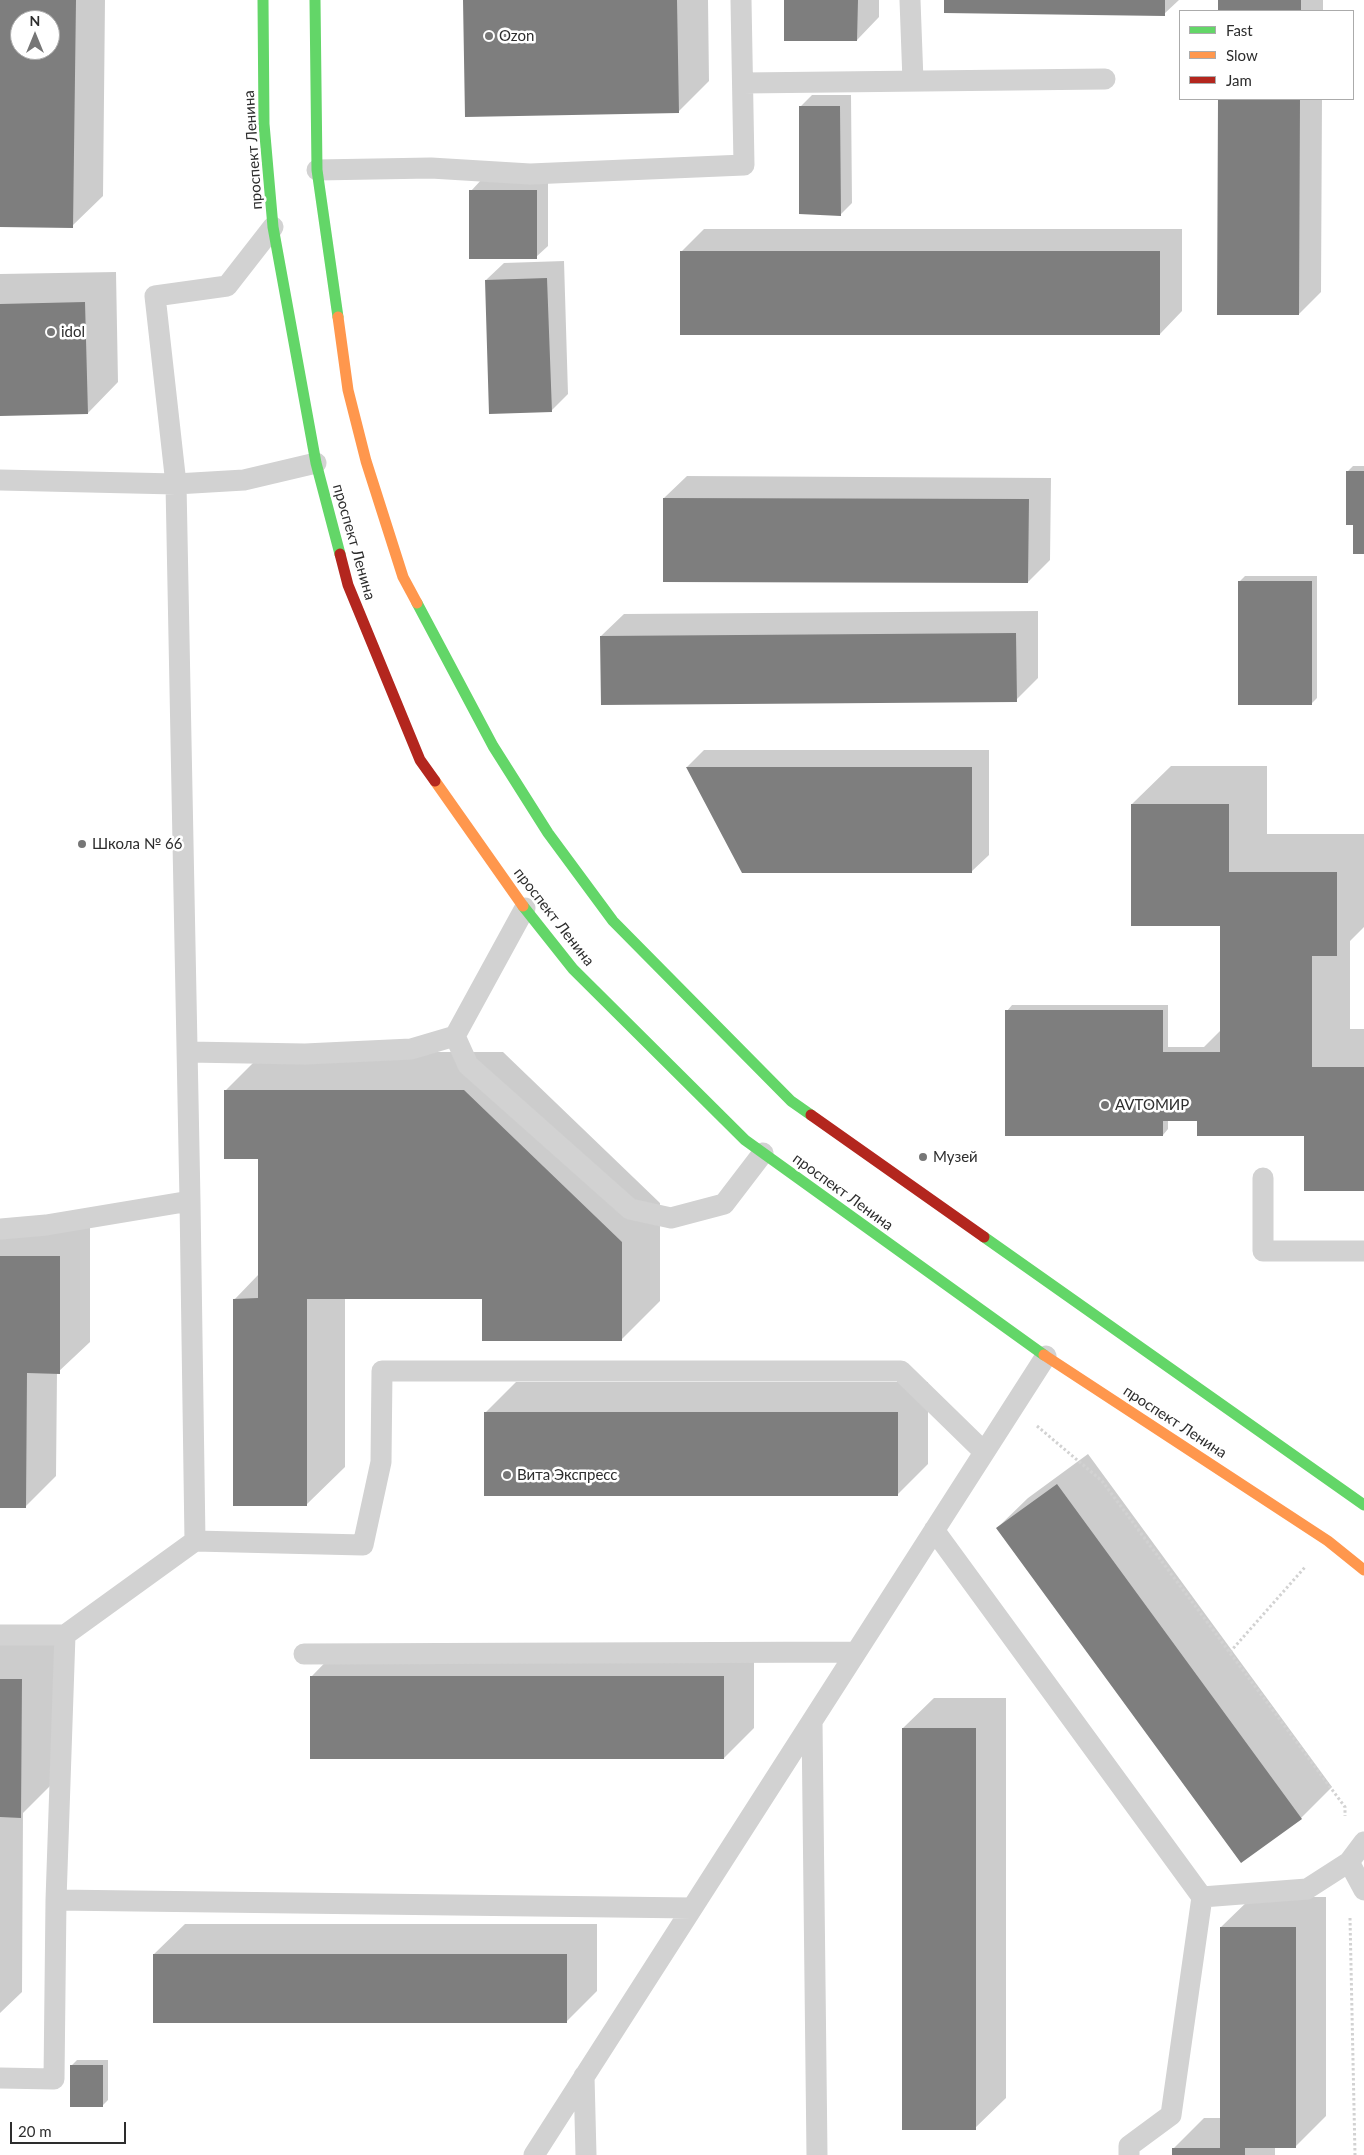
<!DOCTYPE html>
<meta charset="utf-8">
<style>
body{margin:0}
#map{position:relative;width:1364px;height:2155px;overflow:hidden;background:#fff;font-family:Lato,sans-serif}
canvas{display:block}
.legend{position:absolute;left:1179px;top:10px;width:175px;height:90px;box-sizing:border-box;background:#fff;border:1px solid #ababab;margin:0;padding:6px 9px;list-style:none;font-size:15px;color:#2d2d2d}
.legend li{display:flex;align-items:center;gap:10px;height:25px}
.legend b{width:25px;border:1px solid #ababab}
.north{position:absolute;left:10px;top:10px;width:50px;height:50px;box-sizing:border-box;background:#fff;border:1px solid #ababab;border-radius:50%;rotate:0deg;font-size:14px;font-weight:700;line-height:20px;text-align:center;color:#2d2d2d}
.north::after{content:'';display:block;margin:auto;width:18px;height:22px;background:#767676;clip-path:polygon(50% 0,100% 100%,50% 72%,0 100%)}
.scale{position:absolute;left:10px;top:2122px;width:116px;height:22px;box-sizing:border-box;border:2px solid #2d2d2d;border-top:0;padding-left:6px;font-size:15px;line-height:18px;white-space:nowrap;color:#2d2d2d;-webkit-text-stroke:4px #fff;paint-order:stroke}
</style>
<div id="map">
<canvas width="1364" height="2155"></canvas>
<ul class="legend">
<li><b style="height:6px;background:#63d668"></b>Fast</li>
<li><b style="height:6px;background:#ff974d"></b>Slow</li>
<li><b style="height:6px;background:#b3261e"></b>Jam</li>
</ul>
<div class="north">N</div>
<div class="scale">20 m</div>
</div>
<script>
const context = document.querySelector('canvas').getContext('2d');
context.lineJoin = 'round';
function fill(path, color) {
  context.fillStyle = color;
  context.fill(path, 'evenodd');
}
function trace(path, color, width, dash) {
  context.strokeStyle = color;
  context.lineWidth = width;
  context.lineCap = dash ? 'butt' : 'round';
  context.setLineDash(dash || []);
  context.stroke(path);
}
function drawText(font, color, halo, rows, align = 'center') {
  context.font = font + ' Lato,sans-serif';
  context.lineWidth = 5;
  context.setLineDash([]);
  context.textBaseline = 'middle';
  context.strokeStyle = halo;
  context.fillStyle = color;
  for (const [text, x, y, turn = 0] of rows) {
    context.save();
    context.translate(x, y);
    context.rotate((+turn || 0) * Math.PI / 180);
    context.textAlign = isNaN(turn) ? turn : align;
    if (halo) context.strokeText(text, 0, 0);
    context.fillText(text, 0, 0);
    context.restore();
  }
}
fill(new Path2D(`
 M0 0H105L103 196 72 226H0ZM20 20H50V50H20Z
 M464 0H708L709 81 679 111Z
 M786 0H879V17L857 40Z
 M946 0H1179L1164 14Z
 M1219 0H1323V11H1219Z
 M812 95H851L852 203 840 215 800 107Z
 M1219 99H1322L1321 292 1299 314H1218Z
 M482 179H548V246L536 257 471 191Z
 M704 229H1182V311L1160 334 682 251Z
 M564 261 568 394 551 411 486 280 504 263Z
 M116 272 118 382 88 413 0 415V274Z
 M1353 466H1364V553L1347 472Z
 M687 476 1051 478 1050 560 1028 582 664 498Z
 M1245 576H1317V698L1311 704 1239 582Z
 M1038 611V678L1016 700 601 636 624 614Z
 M704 750H989V855L971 872 687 767Z
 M1171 766H1267V834H1364V927L1350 941V1029H1364V1189L1306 1135 1198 1120H1168V1129L1163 1135 1007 1011 1012 1005H1168V1047H1204L1222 1029V925L1132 804Z
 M264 1052H503L660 1203V1301L621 1340 483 1298H345V1467L306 1505 234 1300 259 1274V1158L226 1090Z
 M90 1226V1342L57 1373 56 1476 25 1507H0V1235Z
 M516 1382H928V1464L897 1495 485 1413Z
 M1088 1454 1332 1787 1301 1818 1241 1862 997 1528 1028 1498Z
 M0 1640 60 1641 58 1778 23 1813 22 1992 0 2013Z
 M342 1645H754V1728L724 1758 312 1676Z
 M934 1698H1006V2098L975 2128 903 1728Z
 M1252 1897H1326V2116L1295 2147H1275V2155H1173V2149L1204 2118H1221V1927Z
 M185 1924H597V1991L566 2022 154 1954Z
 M77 2060H108V2100L102 2106 72 2065Z`), '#0003');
fill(new Path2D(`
 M0 0H76L73 228 0 227ZM20 20H50V50H20Z
 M463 0H677L679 113 465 117Z
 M784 0H858L857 41H784Z
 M944 0H1165V16L944 13Z
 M1218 0H1301V11H1218Z
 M1218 99H1300L1299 315H1217Z
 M799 106H840L841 216 799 214Z
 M469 190H537V259H469Z
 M680 251H1160V335H680Z
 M547 278 552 412 489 414 485 280Z
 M85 302 88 414 0 416V304Z
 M1346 471H1364V554H1353V525H1346Z
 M663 498 1029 499 1028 583 663 582Z
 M1238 581H1312V705H1238Z
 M1016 633 1017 702 601 705 600 636Z
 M686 767H972V873H742Z
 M1131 804H1229V872H1337V956H1312V1067H1364V1191H1304V1136H1197V1121H1163V1136H1005V1010H1163V1052H1220V926H1131Z
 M224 1090H464L622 1242V1341H482V1299H307V1506H233V1299L258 1298V1159H224Z
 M0 1256H60V1374L27 1373 26 1508H0Z
 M484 1412H898V1496H484Z
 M1057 1484 1302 1819 1241 1863 996 1528Z
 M310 1676H724V1759H310Z
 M0 1679H22L21 1818 0 1817Z
 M902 1728H976V2130H902Z
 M1220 1927H1296V2148H1245V2155H1172V2148H1220Z
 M153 1954H567V2023H153Z
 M70 2065H103V2107H70Z`), '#7e7e7e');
trace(new Path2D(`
 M1037 1426 1102 1481 1345 1807V1816
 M1230 1652 1306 1566
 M1350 1918 1355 2155`), '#d2d2d2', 3, [2.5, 2.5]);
trace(new Path2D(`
 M910 0 913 81
 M743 83 1105 79
 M317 170 431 168 530 174 744 165 741 0
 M0 480 176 484 244 480 316 463
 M455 1036 468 1065 630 1209 671 1218 724 1204 763 1153
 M188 1052 305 1054 411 1049 455 1036 525 908
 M1263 1178V1251H1364
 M0 1229 46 1225 190 1201 176 484 155 296 227 286 273 227
 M934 1530 1202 1897 1171 2115 1129 2146V2155
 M195 1541 363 1545 381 1462 382 1371H901L984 1452
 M0 1635H65L56 1900
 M65 1635 195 1541 190 1201
 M304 1654 856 1652
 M812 1721 817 2155
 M1349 1862 1364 1890
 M1202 1897 1307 1889 1349 1862 1364 1842
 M584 2076 586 2155
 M0 2078 54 2079 56 1900 692 1908
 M534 2155 1046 1356`), '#d2d2d2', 21);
trace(new Path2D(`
 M263 0 264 124 273 227 316 463 340 554
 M315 0 317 170 338 317
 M417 603 493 746 548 833 613 921 791 1101 811 1115
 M523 906 573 969 745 1140 1044 1355
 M984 1237 1364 1505`), '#63d668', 11);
trace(new Path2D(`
 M338 317 348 390 366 461 403 577 417 603
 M435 781 523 906
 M1044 1355 1328 1541 1364 1570`), '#ff974d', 11);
trace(new Path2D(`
 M340 554 348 585 420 760 435 781
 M811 1115 984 1237`), '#b3261e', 11);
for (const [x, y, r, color] of [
 [489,36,5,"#767676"],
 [51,332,5,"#767676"],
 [82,844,5,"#767676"],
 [1105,1105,5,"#767676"],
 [923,1157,5,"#767676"],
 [507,1475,5,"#767676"]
]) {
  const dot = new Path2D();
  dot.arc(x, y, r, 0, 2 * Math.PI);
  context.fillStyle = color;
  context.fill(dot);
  trace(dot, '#fff', 2);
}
drawText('15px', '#2d2d2d', '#fff', [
 ["Ozon",499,36],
 ["idol",61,332],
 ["Школа № 66",92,844],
 ["AVTOМИР",1115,1105],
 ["Музей",933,1157],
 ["Вита Экспресс",517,1475]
], 'left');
drawText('15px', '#2d2d2d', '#fff', [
 ["проспект Ленина",253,150,-94],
 ["проспект Ленина",354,542,74],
 ["проспект Ленина",554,917,52],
 ["проспект Ленина",843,1192,36],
 ["проспект Ленина",1175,1422,33]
]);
</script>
